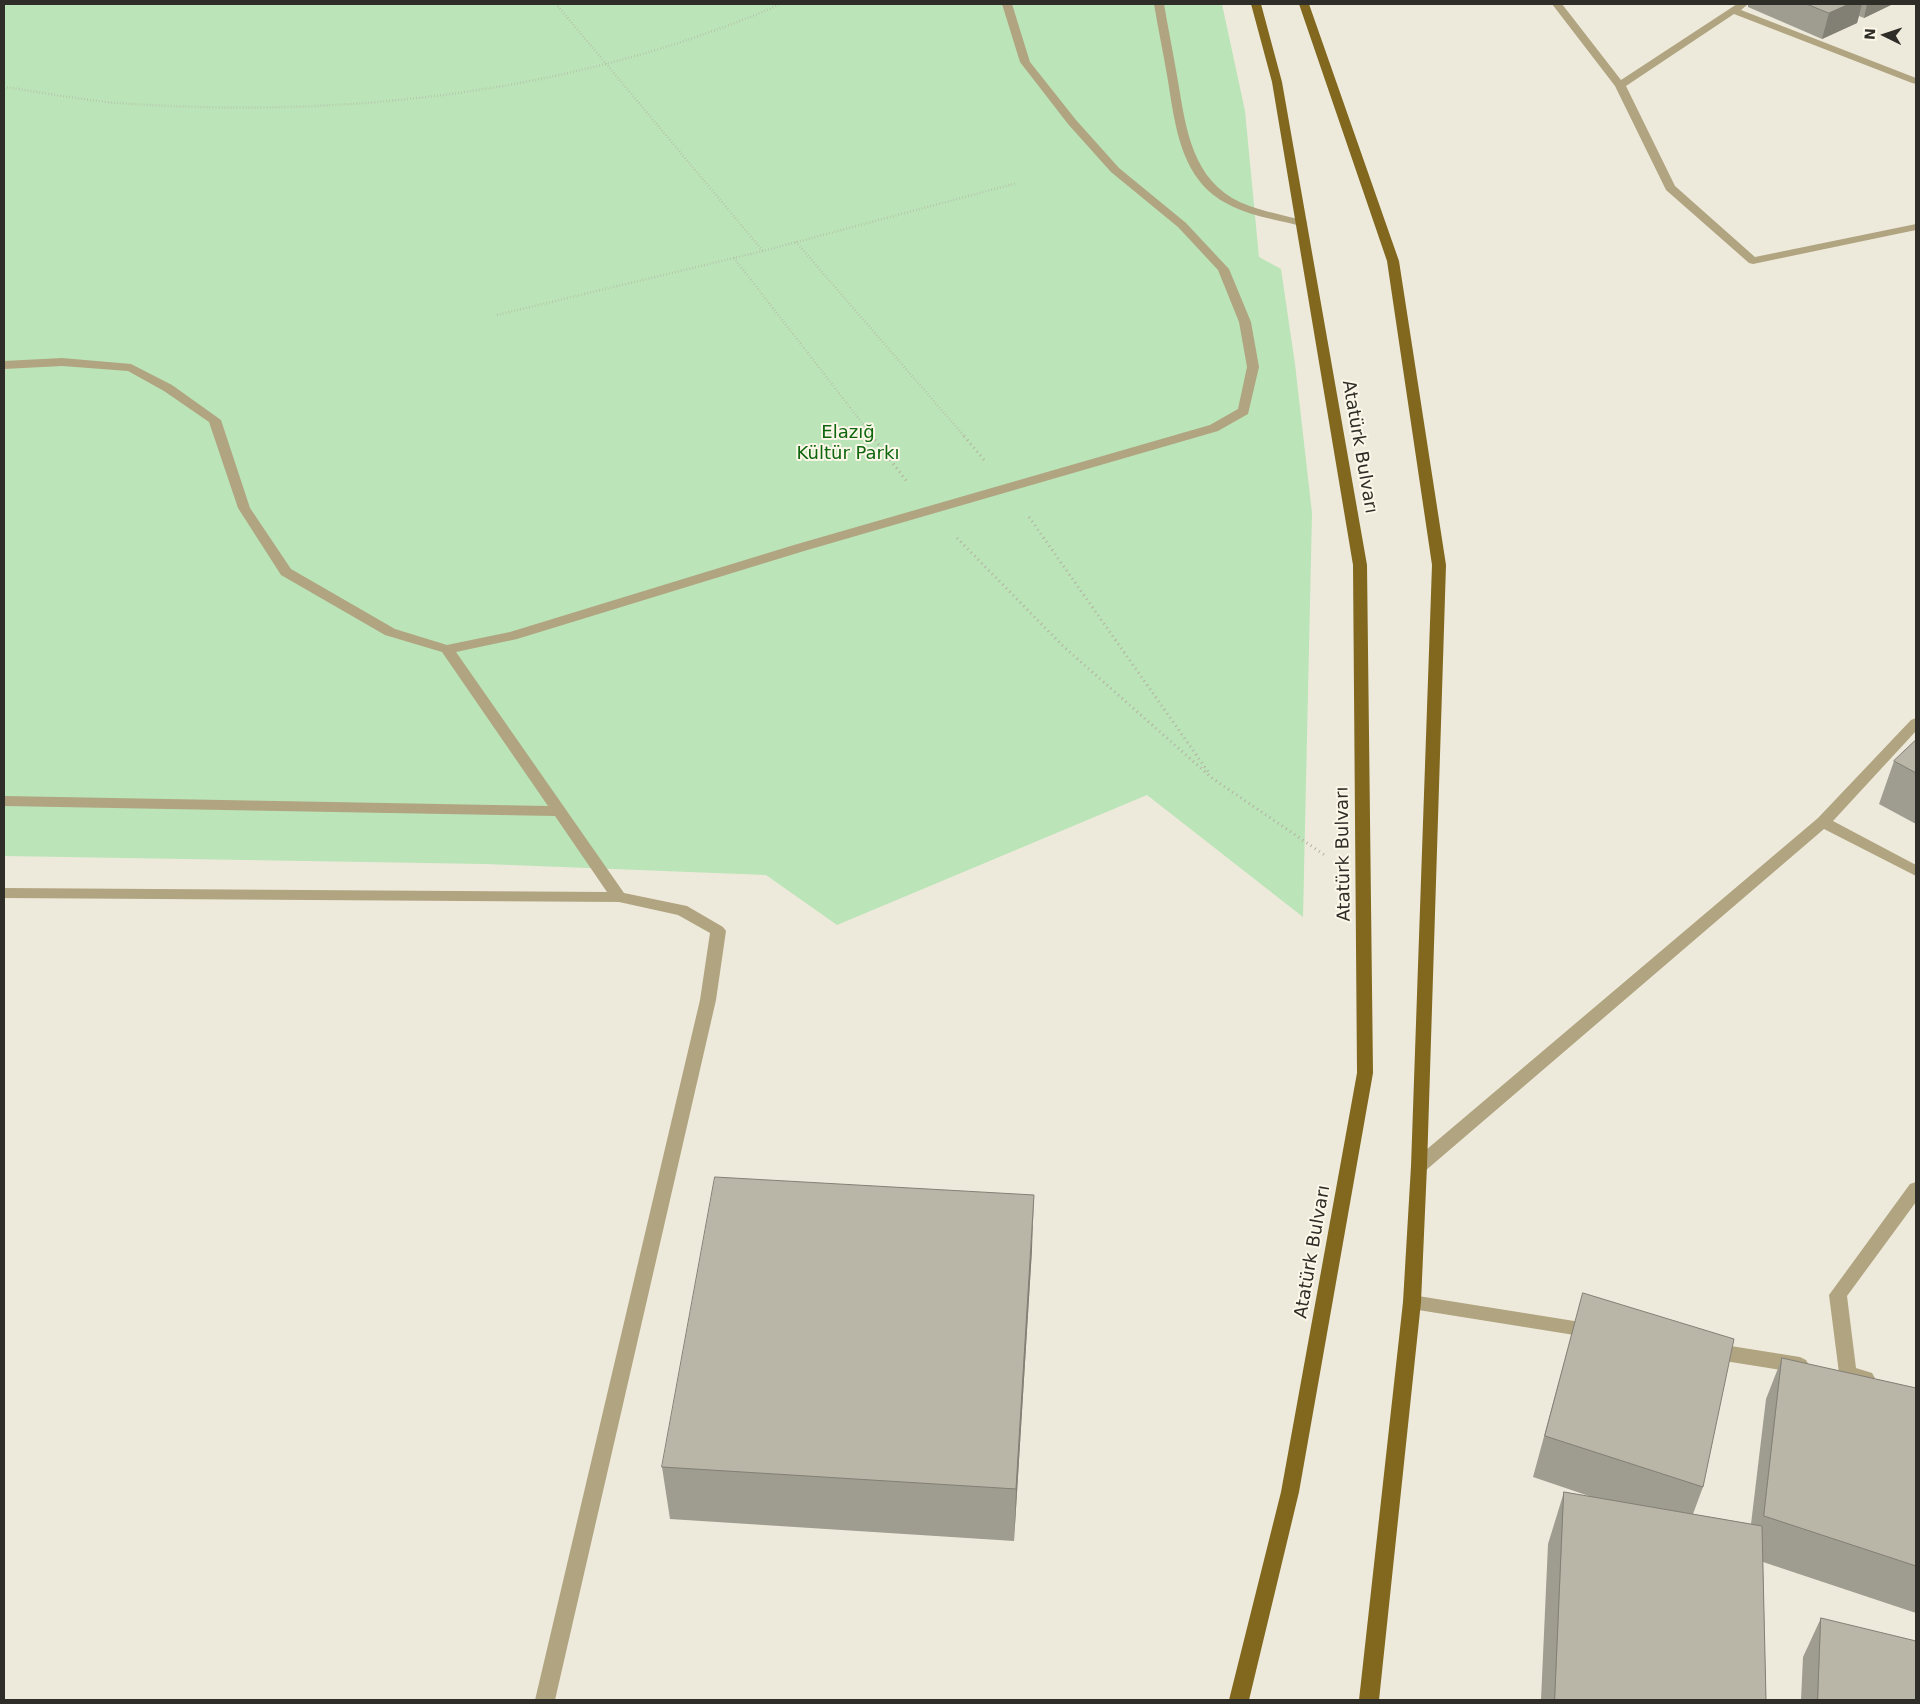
<!DOCTYPE html>
<meta charset="utf-8">
<style>
body{margin:0}
#map{position:relative;width:1920px;height:1704px;overflow:hidden;background:#eeeadb;font-family:"DejaVu Sans",sans-serif}
canvas{display:block}
.frame{position:absolute;inset:0;border:5px solid #2f2d27;pointer-events:none}
.north{position:absolute;left:1860px;top:10px;width:50px;height:50px;-webkit-text-stroke:4px #fcf7e8;paint-order:stroke;rotate:274deg;font-size:14px;font-weight:700;line-height:20px;text-align:center;color:#2f2d27}
.north::after{content:'';display:block;margin:auto;width:18px;height:22px;background:#2f2d27;clip-path:polygon(50% 0,100% 100%,50% 72%,0 100%)}
</style>
<div id="map">
<canvas width="1920" height="1704"></canvas>
<div class="frame"></div>
<div class="north">N</div>
</div>
<script>
const context = document.querySelector('canvas').getContext('2d');
context.lineJoin = 'round';
function fill(path, color) {
  context.fillStyle = color;
  context.fill(path, 'evenodd');
}
function trace(path, color, width, dash) {
  context.strokeStyle = color;
  context.lineWidth = width;
  context.lineCap = dash ? 'butt' : 'round';
  context.setLineDash(dash || []);
  context.stroke(path);
}
function drawText(font, color, halo, rows, align = 'center') {
  context.font = font + ' "DejaVu Sans",sans-serif';
  context.lineWidth = 4;
  context.setLineDash([]);
  context.textBaseline = 'middle';
  context.strokeStyle = halo;
  context.fillStyle = color;
  for (const [text, x, y, turn = 0] of rows) {
    context.save();
    context.translate(x, y);
    context.rotate((+turn || 0) * Math.PI / 180);
    context.textAlign = isNaN(turn) ? turn : align;
    if (halo) context.strokeText(text, 0, 0);
    context.fillText(text, 0, 0);
    context.restore();
  }
}
fill(new Path2D(`
 M4 4H1222L1245 111 1259 257 1281 269 1295 364 1312 513 1303 917 1147 795 837 925 766 875 485 864 4 856Z`), '#bbe4b8');
trace(new Path2D(`
 M556 4 763 251
 M4 87C42 92 80 100 118 103 341 119 575 94 781 4
 M796 242 965 437
 M734 258 873 437
 M497 315 763 251 1017 183`), '#b3b0a3', 2.5, [0.5, 2.5]);
trace(new Path2D(`
 M872 436 908 483
 M964 436 985 461
 M1029 517 1209 773
 M957 538 1063 646 1212 778 1326 856`), '#b3b0a3', 3, [1, 4]);
fill(new Path2D(`
 M1002 4H1012L1030 62 1076 120 1119 168 1186 223 1229 269 1251 322 1259 367 1248 414 1218 431 804 551 517 639 456 652 624 893 687 906 723 927 726 931 716 1000 555 1700H535L700 1000 710 933 678 915 619 902 4 898V888L607 892 555 816 4 806V796L548 806 442 652 385 635 281 575 238 508 209 422 164 391 128 371 62 366 4 369V361L62 358 131 364 172 385 221 420 250 508 291 569 395 629 447 645 510 632 794 545 1210 425 1238 409 1247 367 1239 322 1218 270 1178 227 1111 172 1068 124 1020 62Z
 M1154 4H1164C1168 28 1173 52 1177 76 1185 120 1189 172 1232 198 1253 210 1281 214 1305 221L1307 223 1305 225H1297C1273 219 1246 215 1224 202 1179 176 1175 122 1167 75 1163 52 1158 28 1154 4Z
 M1552 4H1562L1621 80 1737 4 1747 5 1741 10 1916 78V84L1912 83 1734 14 1626 86 1675 186 1755 257 1916 224V230L1753 264 1749 263 1666 190 1615 86Z
 M1916 718V731L1833 821 1916 865V876L1824 829 1425 1171 1419 1173 1413 1171 1411 1166 1413 1161 1818 818 1911 720Z
 M1916 1182V1202L1847 1296 1856 1368 1872 1373 1875 1378 1872 1383 1866 1386 1842 1378 1839 1373 1829 1295 1910 1184Z
 M1412 1295 1593 1324 1599 1326 1602 1331 1599 1336 1593 1338 1412 1309 1406 1307 1403 1302 1406 1297Z
 M1712 1343 1800 1357 1806 1360 1809 1365 1806 1370 1800 1373 1712 1359 1706 1356 1703 1351 1706 1346Z`), '#b1a481');
fill(new Path2D(`
 M1251 4H1261L1282 82 1367 565 1373 1073 1299 1492 1249 1700H1229L1281 1492 1357 1073 1353 565 1272 82Z
 M1299 4H1309L1399 261 1446 565 1427 1166 1421 1302 1379 1700H1359L1403 1302 1411 1166 1432 565 1387 261Z`), '#81681e');
fill(new Path2D(`
 M1748 4H1893L1864 18 1859 16 1857 23 1822 39 1748 7Z
 M1916 740V824L1879 804 1894 761Z
 M1032 1249 1014 1541 670 1519 662 1467Z
 M1583 1293 1703 1487 1693 1514 1751 1524 1766 1399 1782 1358 1916 1388V1613L1763 1562 1766 1700H1541L1548 1544 1564 1492 1592 1497 1533 1477Z
 M1821 1618 1916 1700H1801L1803 1657Z`), '#9f9c90');
fill(new Path2D(`
 M1849 4H1862L1857 23 1822 39 1829 13Z
 M1867 4H1893L1864 18Z
 M1034 1195 1032 1249 1014 1541 1016 1489Z`), '#827f75');
const building = new Path2D(`
 M1807 4H1849L1829 13Z
 M1916 740V773L1894 761Z
 M715 1177 1034 1195 1016 1489 662 1467Z
 M1583 1293 1734 1339 1703 1487 1545 1436Z
 M1782 1358 1916 1388V1566L1764 1516Z
 M1564 1492 1762 1526 1766 1700H1555Z
 M1821 1618 1916 1641V1700H1818Z`);
fill(building, '#b9b5a7');
trace(building, '#827f75', 1);
drawText('18px', '#0d660e', '#fcf7e8', [
 ["Elazığ",848,433],
 ["Kültür Parkı",848,454]
]);
drawText('18px', '#2f2d27', '#fcf7e8', [
 ["Atatürk Bulvarı",1359,447,80],
 ["Atatürk Bulvarı",1344,854,-91],
 ["Atatürk Bulvarı",1313,1252,-80]
]);
</script>
